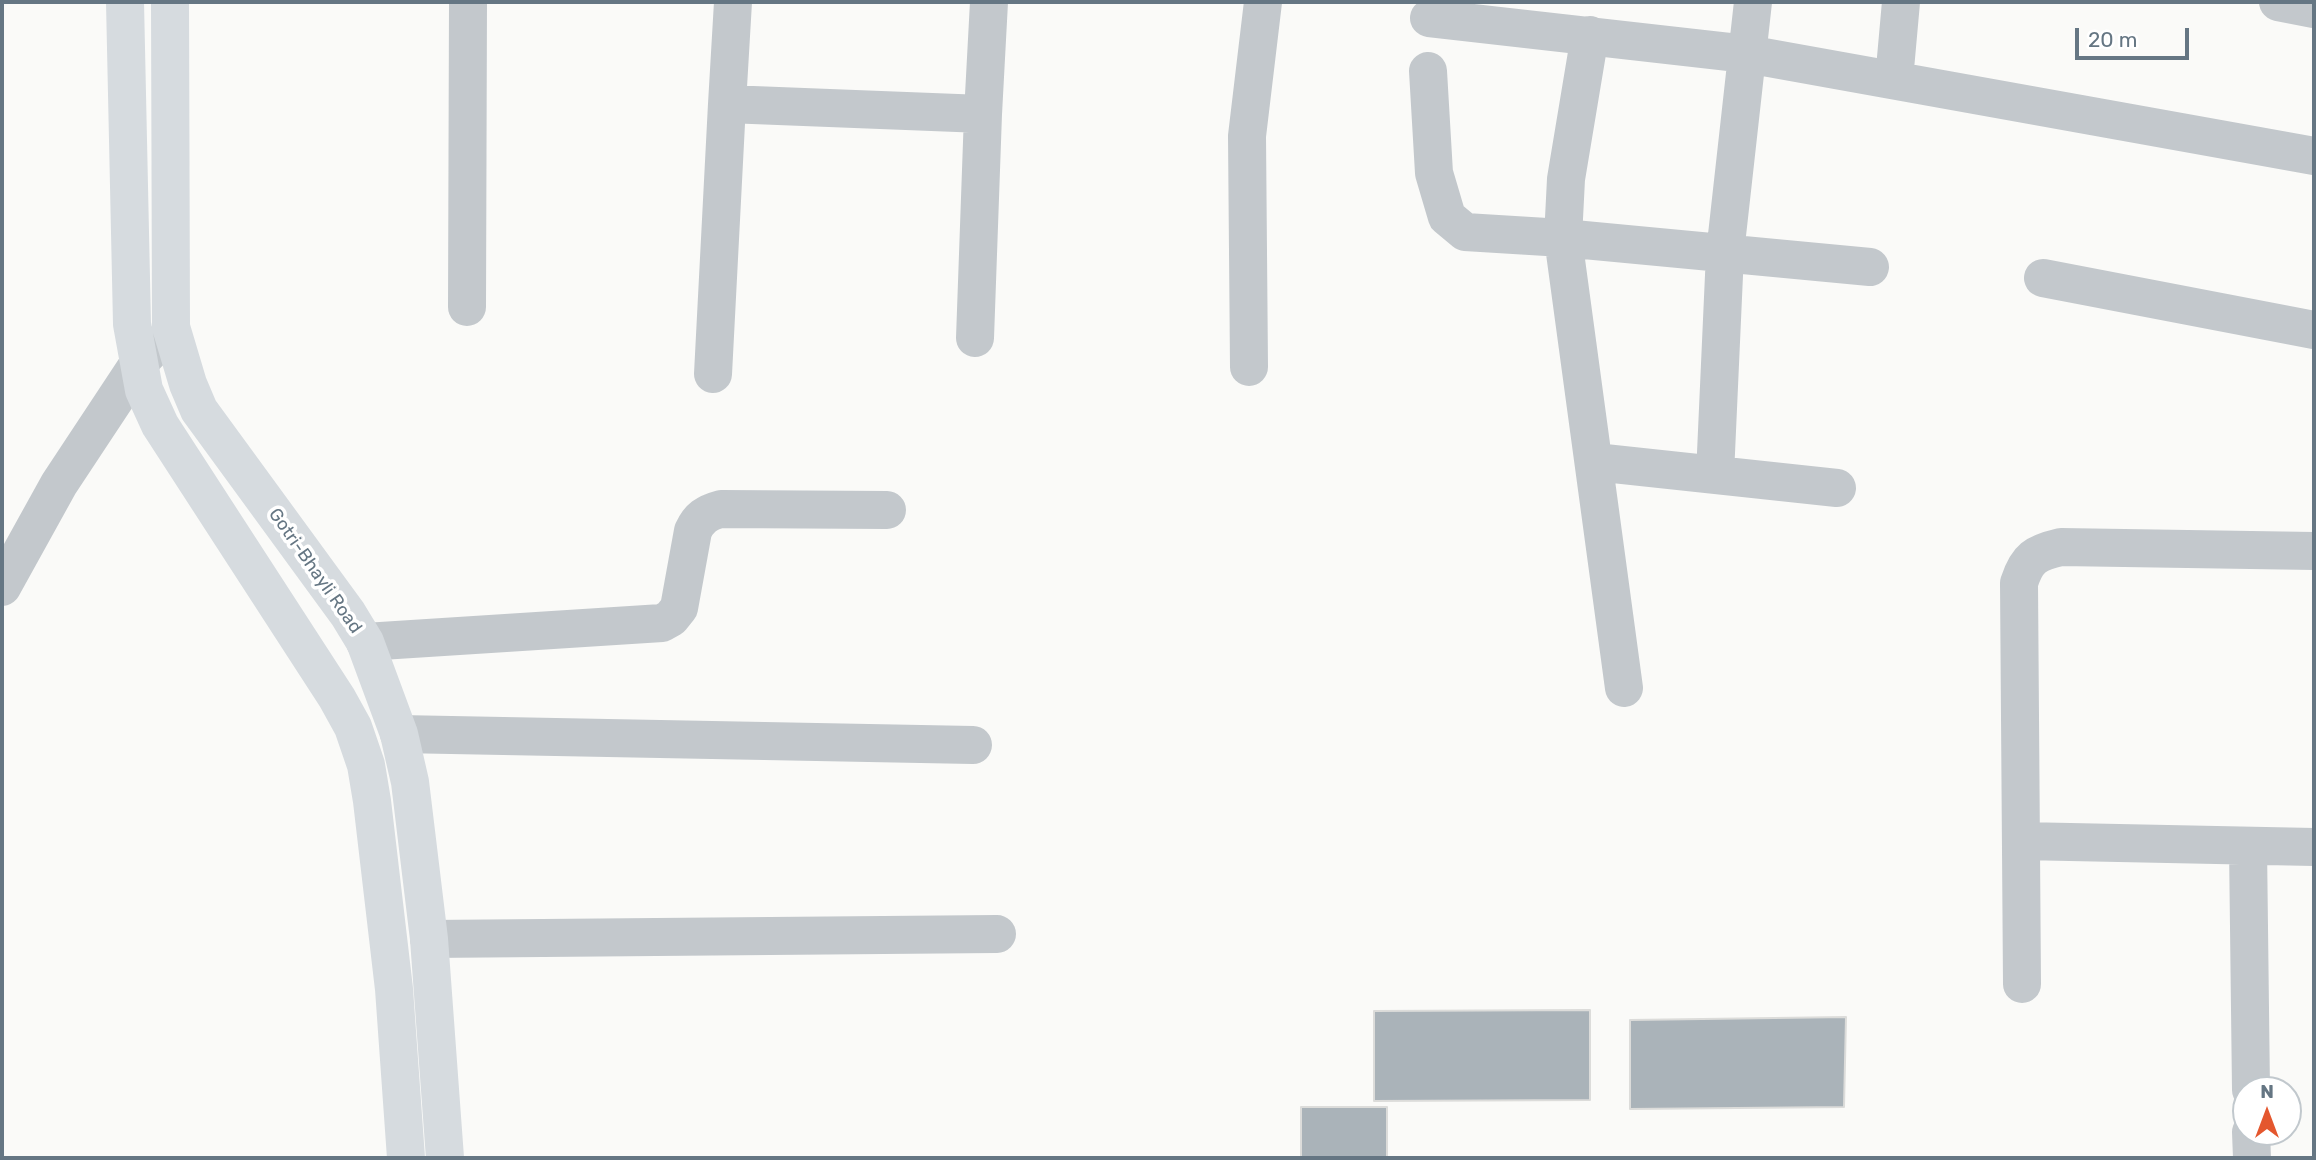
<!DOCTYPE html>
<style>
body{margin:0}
#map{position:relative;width:2316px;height:1160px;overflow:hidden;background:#fafaf8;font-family:Rubik,sans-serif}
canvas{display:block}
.frame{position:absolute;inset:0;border:4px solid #657683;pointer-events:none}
.north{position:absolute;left:2232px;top:1076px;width:70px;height:70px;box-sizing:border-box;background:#fff;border:2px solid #c1c8cd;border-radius:50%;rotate:0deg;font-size:19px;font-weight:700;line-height:28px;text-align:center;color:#657683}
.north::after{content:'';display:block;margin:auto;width:24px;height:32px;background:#e4572e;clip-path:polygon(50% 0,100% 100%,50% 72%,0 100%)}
.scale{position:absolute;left:2075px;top:28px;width:114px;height:32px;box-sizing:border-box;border:4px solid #657683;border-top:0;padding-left:9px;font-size:21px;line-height:24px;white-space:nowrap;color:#657683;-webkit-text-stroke:5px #fff;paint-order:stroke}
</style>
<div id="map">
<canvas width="2316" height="1160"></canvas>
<div class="frame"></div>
<div class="north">N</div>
<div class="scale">20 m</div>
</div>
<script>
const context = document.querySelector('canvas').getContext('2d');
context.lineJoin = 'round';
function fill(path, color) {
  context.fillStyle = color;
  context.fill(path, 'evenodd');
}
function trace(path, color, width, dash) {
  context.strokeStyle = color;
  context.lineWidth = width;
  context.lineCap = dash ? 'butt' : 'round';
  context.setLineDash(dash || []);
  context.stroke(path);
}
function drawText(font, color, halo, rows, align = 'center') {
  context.font = font + ' Rubik,sans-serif';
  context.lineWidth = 7;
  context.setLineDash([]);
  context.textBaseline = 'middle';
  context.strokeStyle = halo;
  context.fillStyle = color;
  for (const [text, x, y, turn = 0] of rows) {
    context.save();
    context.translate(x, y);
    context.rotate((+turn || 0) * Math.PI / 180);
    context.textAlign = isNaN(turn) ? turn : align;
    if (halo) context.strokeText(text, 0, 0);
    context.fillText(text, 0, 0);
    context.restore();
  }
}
const building = new Path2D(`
 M1590 1010V1100L1374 1101V1011Z
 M1846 1017 1844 1107 1630 1109V1020Z
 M1301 1107H1387V1158H1301Z`);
fill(building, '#aab3b9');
trace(building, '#dcdcda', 2);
trace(new Path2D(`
 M733 2 727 104 983 114 975 338
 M2278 2 2314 9
 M1429 18 1747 54 2314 156
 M1590 35 1566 179 1563 238 1624 688
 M1428 71 1434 173 1447 217 1465 232 1563 238 1870 267
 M1894 80 1901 2
 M983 114 989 2
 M2043 278 2314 330
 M467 307 468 2
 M1249 367 1247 136 1263 2
 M713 374 727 104
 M1595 462 1837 488
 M1715 475 1725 253 1753 2
 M2 587 59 484 139 363 156 345
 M365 642 662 623 671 618 679 608 693 531C699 518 706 513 721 509L887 510
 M399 734 973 745
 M2021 841 2314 847
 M2248 846 2251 1090
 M429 939 997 934
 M2022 984 2019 583C2027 558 2035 553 2061 547L2314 551
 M2251 1132 2252 1158`), '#c3c8cc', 38);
trace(new Path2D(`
 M125 2 132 324 144 390 160 425 337 698 353 727 366 765 372 801 394 989 406 1158
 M170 2 171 327 188 384 199 410 348 614 365 642 399 734 410 782 429 939 445 1158`), '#d6dbdf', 38);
drawText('18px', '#657683', '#fff', [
 ["Gotri-Bhayli Road",315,571,55]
]);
</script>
